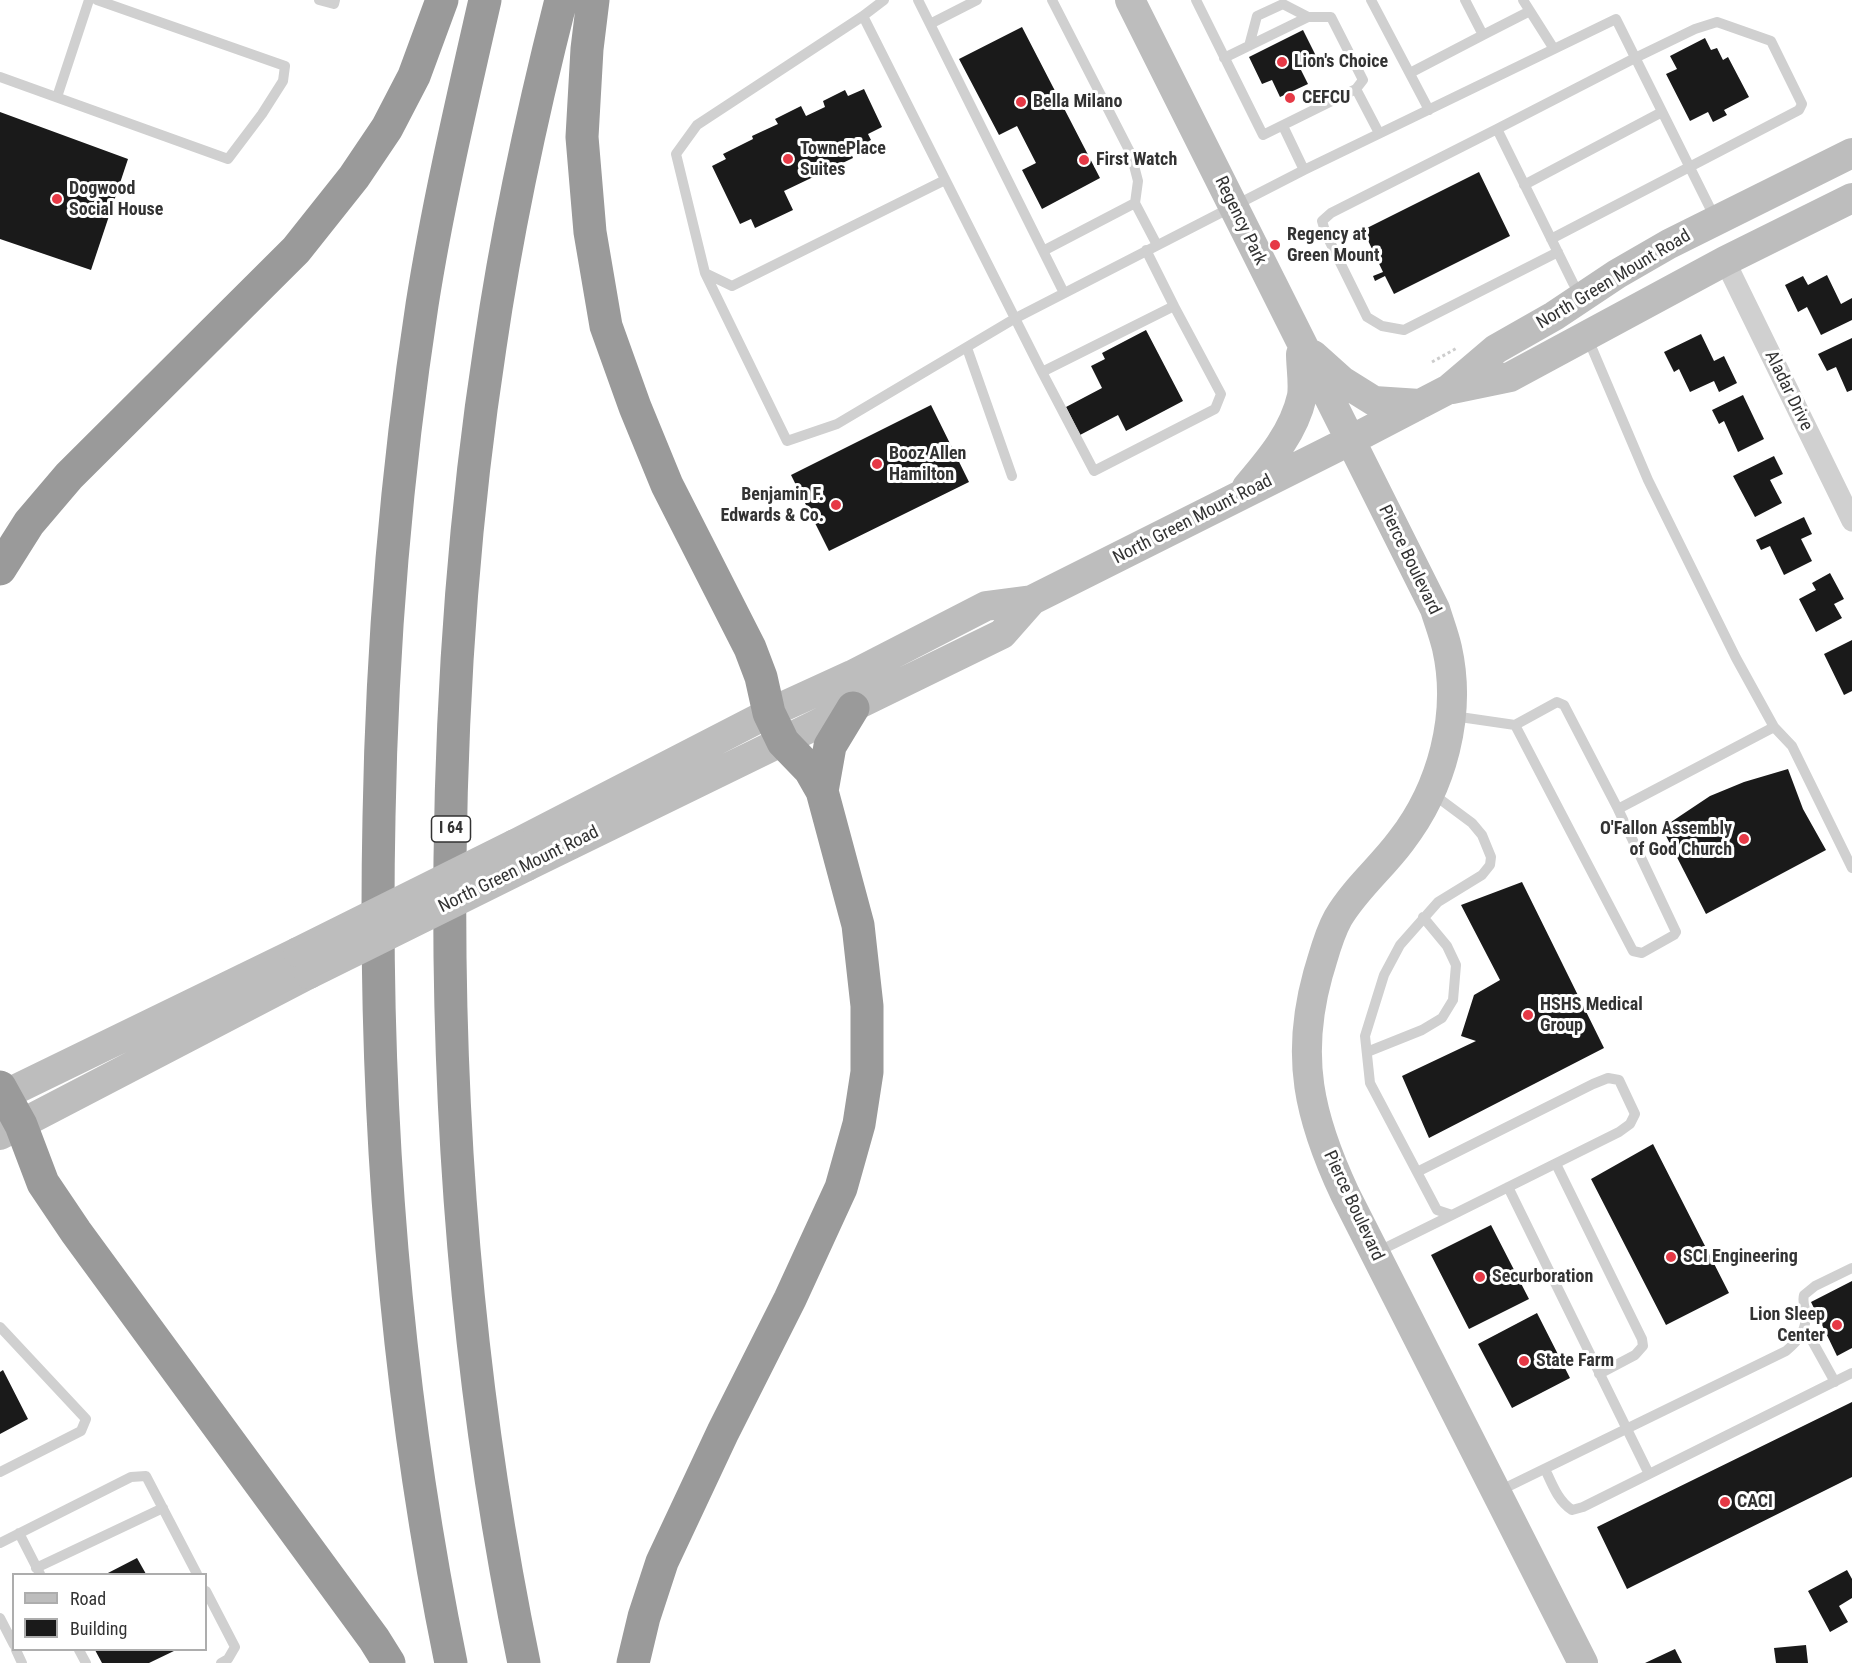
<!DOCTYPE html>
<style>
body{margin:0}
#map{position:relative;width:1852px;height:1663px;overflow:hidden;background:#fff;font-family:"Roboto Condensed",sans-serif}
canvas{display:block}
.legend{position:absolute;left:12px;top:1573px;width:195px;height:78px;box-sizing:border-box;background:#fff;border:2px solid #adadad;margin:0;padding:8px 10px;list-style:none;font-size:18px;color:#333}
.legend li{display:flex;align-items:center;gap:12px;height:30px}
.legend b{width:30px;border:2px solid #adadad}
</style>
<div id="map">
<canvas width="1852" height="1663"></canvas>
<ul class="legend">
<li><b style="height:8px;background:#bdbdbd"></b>Road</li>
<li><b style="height:16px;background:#1a1a1a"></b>Building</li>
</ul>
</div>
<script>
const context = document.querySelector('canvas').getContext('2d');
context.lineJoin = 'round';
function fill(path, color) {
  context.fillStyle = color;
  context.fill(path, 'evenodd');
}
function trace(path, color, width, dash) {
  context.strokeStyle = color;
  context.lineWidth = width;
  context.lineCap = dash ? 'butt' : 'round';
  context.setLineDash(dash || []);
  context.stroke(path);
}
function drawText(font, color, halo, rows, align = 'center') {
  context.font = font + ' "Roboto Condensed",sans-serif';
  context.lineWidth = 6;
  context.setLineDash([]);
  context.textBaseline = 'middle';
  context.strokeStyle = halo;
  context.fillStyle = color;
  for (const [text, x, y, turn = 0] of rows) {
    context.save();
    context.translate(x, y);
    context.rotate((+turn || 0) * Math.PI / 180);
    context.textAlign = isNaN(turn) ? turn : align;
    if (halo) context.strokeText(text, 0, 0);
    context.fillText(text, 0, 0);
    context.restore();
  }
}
fill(new Path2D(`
 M1022 27 1100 178 1042 209 1022 170 1036 163 1017 126 999 135 959 59Z
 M1303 30 1316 56 1298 64 1308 84 1280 97 1272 80 1262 84 1249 57Z
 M1705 38 1711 50 1717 48 1723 60 1728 57 1749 97 1724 110 1727 115 1713 122 1708 112 1690 121 1666 74 1677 69 1670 56Z
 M864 89 882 127 868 134 871 140 850 151 853 158 784 191 793 210 755 228 751 219 740 224 712 166 726 159 723 154 753 139 752 136 778 124 775 119 801 106 806 116 825 107 823 101 845 90 848 96Z
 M0 112 128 159 91 270 0 239Z
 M1479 172 1510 236 1394 294 1385 276 1375 281 1373 276 1383 272 1363 230Z
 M1827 275 1841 304 1852 298V320L1821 335 1807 307 1798 312 1785 285 1803 276 1808 285Z
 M1146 330 1183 401 1126 431 1118 415 1080 435 1066 407 1102 388 1091 366 1105 359 1102 353Z
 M1701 334 1714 361 1724 356 1737 383 1719 392 1714 381 1690 392 1679 369 1674 372 1664 352Z
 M1852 338V390L1847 392 1836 367 1827 371 1818 354Z
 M1743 395 1764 439 1738 452 1724 421 1719 424 1712 410Z
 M931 405 969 482 829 551 791 475Z
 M1774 456 1783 474 1770 480 1782 503 1755 517 1733 476Z
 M1804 517 1812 534 1801 539 1812 561 1784 575 1770 546 1761 550 1756 540Z
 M1830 573 1844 599 1834 604 1842 618 1816 632 1799 599 1816 590 1812 583Z
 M1852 640V691L1844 695 1824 654Z
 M1788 769 1803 809 1826 850 1706 914 1662 828 1710 796 1744 782Z
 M1522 882 1604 1048 1429 1138 1402 1076 1476 1041 1461 1036 1474 995 1500 980 1461 905Z
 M1653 1144 1729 1293 1666 1325 1591 1179Z
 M1491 1225 1529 1299 1469 1329 1431 1255Z
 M1852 1281V1348L1837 1356 1811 1302Z
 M1537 1313 1570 1378 1512 1408 1478 1344Z
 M3 1370 28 1419 0 1434V1372Z
 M1852 1402V1477L1627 1589 1597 1527Z
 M137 1558 146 1574H106Z
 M1847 1570 1852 1579V1598L1839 1606 1848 1622 1830 1632 1808 1591Z
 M1806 1645 1808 1663H1776L1774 1648Z
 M1675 1649 1682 1663H1645Z
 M95 1650H176L149 1663H102Z`), '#1a1a1a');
trace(new Path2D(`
 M1432 362 1457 348`), '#cdcdcd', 3, [3, 3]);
trace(new Path2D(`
 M319 0 334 4 335 0
 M918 0 930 24 977 0
 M1052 0 1131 154 1138 181 1135 203 1157 245
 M1196 0 1263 135 1356 89 1363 80 1331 17H1308L1224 58
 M1371 0 1429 110
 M1523 0 1554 49
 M863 16 884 0
 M930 24 1064 293
 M1483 35 1530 11
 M1249 46 1257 16 1283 4 1308 17
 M1410 73 1483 35 1465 0
 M0 77 228 159 262 114 283 81 285 66 97 0
 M1356 89 1379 133
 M57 97 89 0
 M1283 126 1304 170
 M1497 129 1331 213 1322 221 1326 234 1367 317 1382 326 1404 330 1558 252
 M945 180 732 286 705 273 676 154 697 125 863 16 1042 372 1174 306 1146 250
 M1524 185 1662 112
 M1551 239 1799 110 1802 104 1771 41 1717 22 1695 29 1635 58 1497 129 1573 283 1580 295
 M1043 251 1135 203
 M705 273 787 441 837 424 1014 319 1304 170 1616 19 1715 218
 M967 348 1012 476
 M1042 372 1094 471 1215 409 1221 394 1174 306
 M1453 716 1515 725 1557 702 1564 705 1618 809 1774 727 1736 658 1648 480 1588 339
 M1515 725 1633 951 1642 953 1674 935 1676 932 1618 809
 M1774 727 1792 746 1852 868
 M1367 1052 1422 1030 1442 1018 1453 1000 1456 965 1447 946 1423 917
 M1556 1164 1642 1339 1643 1346 1635 1355 1599 1374
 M1417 1172 1593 1084 1608 1078 1619 1080 1635 1114 1630 1124 1619 1132 1452 1215 1437 1210 1370 1083 1365 1036 1384 975 1400 945 1438 902 1482 875 1490 865 1491 857 1482 835 1472 823 1433 794
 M1508 1187 1649 1474
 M1377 1252 1452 1215
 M0 1327 86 1419 81 1431 0 1472
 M1805 1328 1835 1382
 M1545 1469C1552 1484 1558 1501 1572 1510L1583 1507 1852 1373
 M1499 1491 1786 1351C1799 1340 1806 1331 1806 1314 1805 1307 1802 1302 1804 1295L1815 1286 1852 1268
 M19 1533 40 1574
 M0 1543 131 1477 146 1476 197 1574
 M36 1568 163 1508
 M206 1591 235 1647 228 1659 221 1663
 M0 1618 14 1645
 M16 1650 22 1663
 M79 1650 86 1663`), '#d0d0d0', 10);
trace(new Path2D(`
 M1725 261 1852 521`), '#d0d0d0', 21);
trace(new Path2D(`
 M1130 0 1435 609C1439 622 1444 635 1447 648 1462 715 1442 788 1401 841 1381 868 1355 889 1338 918 1328 936 1324 955 1318 974 1295 1057 1309 1117 1345 1194L1583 1663
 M1313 355 1342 381 1374 401 1420 404
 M1452 389 1510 377 1725 261 1852 198
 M1247 487C1270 460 1294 432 1302 396 1304 383 1301 367 1301 354
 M515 844 769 713 852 675 986 606 1032 600 1349 441 1449 389 1496 349 1554 316 1617 274 1669 244 1852 153
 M527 866 1002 634 1032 600
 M0 1097 298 952
 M0 1135 309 974`), '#bdbdbd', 30);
trace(new Path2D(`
 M593 0 587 49 582 137 590 232 606 326 635 407 667 485 750 648 761 677 769 713 783 742 810 770 822 791 858 925 867 1006V1072L859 1124 841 1188 790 1299 723 1432 662 1562 644 1617 633 1663
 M0 569 29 523 69 476 296 250 354 177 387 128 414 76 442 0
 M822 791 830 746 853 708
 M0 1087 21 1125 43 1183 76 1232 374 1639 389 1663
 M451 1663C394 1385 373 1100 379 817 382 646 396 475 422 305 438 203 462 101 485 0
 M524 1663C469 1399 447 1128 450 859 452 688 464 516 490 347 507 230 532 114 561 0`), '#9a9a9a', 33);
trace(new Path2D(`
 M298 952 515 844
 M309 974 527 866`), '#bdbdbd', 30);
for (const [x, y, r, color] of [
 [1282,62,6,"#e63946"],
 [1290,98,6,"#e63946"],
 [1021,102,6,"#e63946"],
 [788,159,6,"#e63946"],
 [1084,160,6,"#e63946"],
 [57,199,6,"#e63946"],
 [1275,245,6,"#e63946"],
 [877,464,6,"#e63946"],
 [836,505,6,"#e63946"],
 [1744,839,6,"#e63946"],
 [1528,1015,6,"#e63946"],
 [1671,1257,6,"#e63946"],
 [1480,1277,6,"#e63946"],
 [1837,1325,6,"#e63946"],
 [1524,1361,6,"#e63946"],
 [1725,1502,6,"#e63946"]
]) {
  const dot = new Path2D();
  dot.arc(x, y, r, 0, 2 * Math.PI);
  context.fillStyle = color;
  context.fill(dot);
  trace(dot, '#fff', 2);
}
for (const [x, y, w] of [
 [451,829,39]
]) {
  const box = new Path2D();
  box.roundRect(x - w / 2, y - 13, w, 26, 4.5);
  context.fillStyle = '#fff';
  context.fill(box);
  trace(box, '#333', 1.5);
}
drawText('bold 16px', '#333', null, [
 ["I 64",451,829]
]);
drawText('bold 18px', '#333', '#fff', [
 ["Lion's Choice",1294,62],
 ["CEFCU",1302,98],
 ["Bella Milano",1033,102],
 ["TownePlace",800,149],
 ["Suites",800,170],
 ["First Watch",1096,160],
 ["Dogwood",69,189],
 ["Social House",69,210],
 ["Regency at",1287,235],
 ["Green Mount",1287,256],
 ["Booz Allen",889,454],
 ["Hamilton",889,475],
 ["Benjamin F.",824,495,"right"],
 ["Edwards & Co.",824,516,"right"],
 ["O'Fallon Assembly",1732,829,"right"],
 ["of God Church",1732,850,"right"],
 ["HSHS Medical",1540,1005],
 ["Group",1540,1026],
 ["SCI Engineering",1683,1257],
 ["Securboration",1492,1277],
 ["Lion Sleep",1825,1315,"right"],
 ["Center",1825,1336,"right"],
 ["State Farm",1536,1361],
 ["CACI",1737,1502]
], 'left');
drawText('18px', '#333', '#fff', [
 ["Regency Park",1240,221,64],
 ["North Green Mount Road",1614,280,-31],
 ["Aladar Drive",1788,391,64],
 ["North Green Mount Road",1193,520,-27],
 ["Pierce Boulevard",1409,560,64],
 ["North Green Mount Road",519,870,-26],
 ["Pierce Boulevard",1353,1206,65]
]);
</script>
